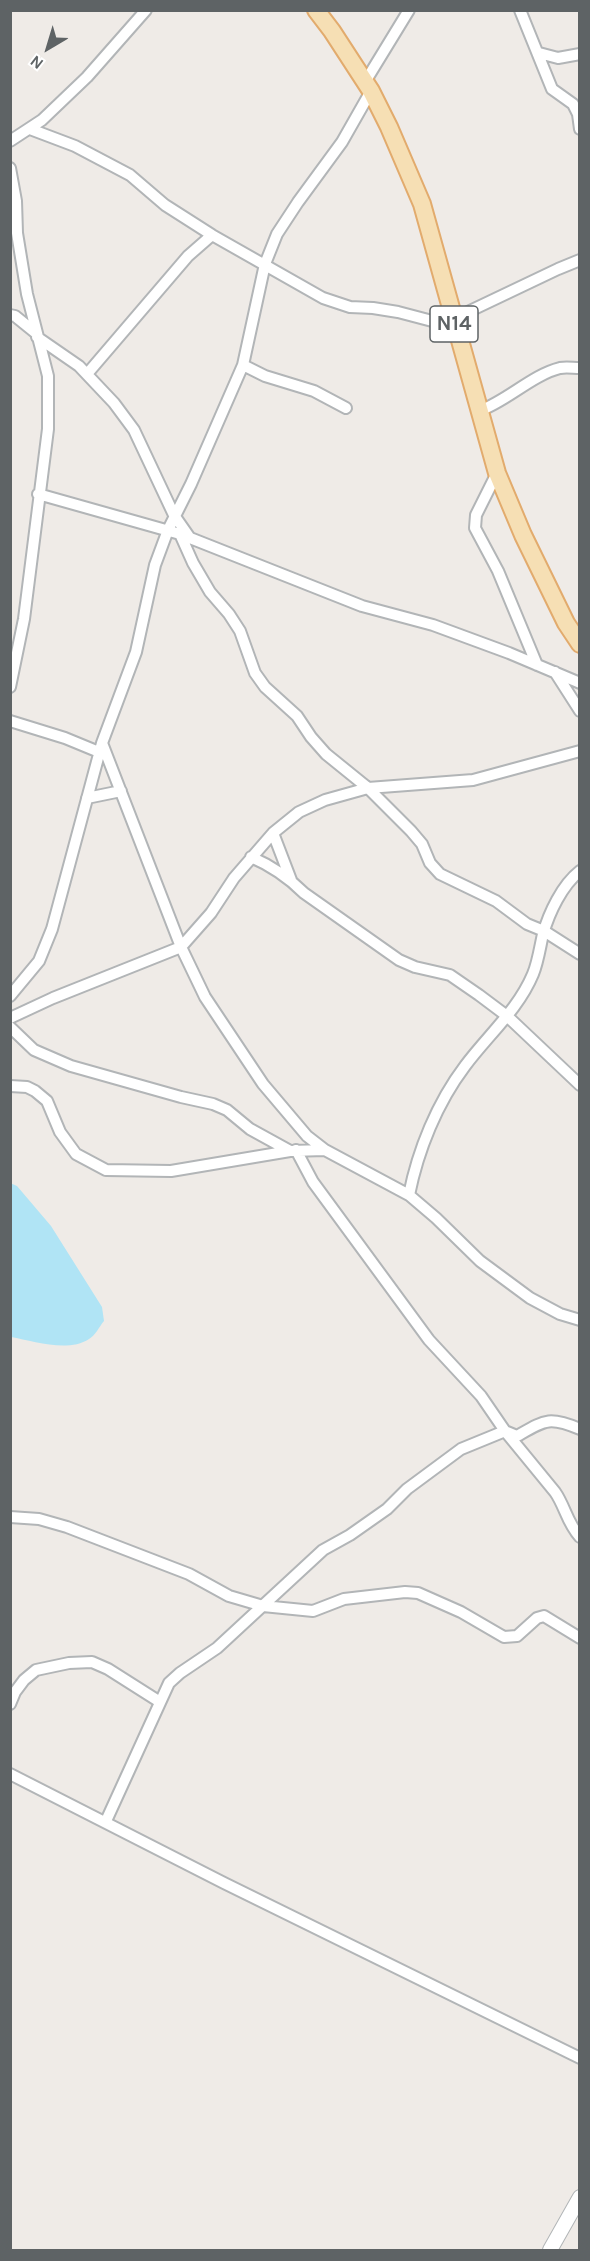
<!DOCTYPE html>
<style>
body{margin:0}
#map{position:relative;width:590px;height:2261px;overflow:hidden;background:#efebe7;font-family:Karla,sans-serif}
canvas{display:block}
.frame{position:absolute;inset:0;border:12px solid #5e6365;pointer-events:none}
.north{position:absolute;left:18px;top:18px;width:60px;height:60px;-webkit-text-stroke:4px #fff;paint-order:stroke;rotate:218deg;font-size:16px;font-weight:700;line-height:24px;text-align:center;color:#5e6365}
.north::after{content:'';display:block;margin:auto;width:21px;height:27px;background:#5e6365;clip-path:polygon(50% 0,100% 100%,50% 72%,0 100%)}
</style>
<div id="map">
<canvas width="590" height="2261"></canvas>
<div class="frame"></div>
<div class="north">N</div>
</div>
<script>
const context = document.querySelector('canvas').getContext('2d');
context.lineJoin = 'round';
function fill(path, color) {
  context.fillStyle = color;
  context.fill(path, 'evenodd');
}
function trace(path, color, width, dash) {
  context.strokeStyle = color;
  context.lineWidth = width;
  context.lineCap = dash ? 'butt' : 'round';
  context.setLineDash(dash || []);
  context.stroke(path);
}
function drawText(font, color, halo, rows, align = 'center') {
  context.font = font + ' Karla,sans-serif';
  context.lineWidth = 4.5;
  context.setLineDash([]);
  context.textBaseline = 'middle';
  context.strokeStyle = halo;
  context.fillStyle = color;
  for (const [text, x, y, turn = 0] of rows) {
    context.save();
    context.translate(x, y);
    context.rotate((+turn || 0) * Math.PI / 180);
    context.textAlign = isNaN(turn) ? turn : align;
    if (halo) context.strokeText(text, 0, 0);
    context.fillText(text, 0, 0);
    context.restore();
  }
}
fill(new Path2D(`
 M10 1183 17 1186 51 1226 102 1307 104 1321C99 1327 95 1336 89 1339 68 1353 33 1341 11 1337Z`), '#b0e4f5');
const minor = new Path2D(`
 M520 10 552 89 573 104 578 114 580 129
 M539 53 558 58 580 54
 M365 82 409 10
 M30 129 75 146 130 175 165 205 212 235 323 298 350 307 373 308 398 312 455 327
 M10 141 42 120 87 77 146 10
 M10 168 16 201 17 233 27 294 48 376V429L24 619 10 687
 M10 315 15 316 36 333
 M453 319 558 269 580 260
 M37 337 79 366 114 403 134 430 174 515 190 538
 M243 365 265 376 314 391 346 408
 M87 374 188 256 212 235
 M479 411C507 401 532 375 560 368 566 367 573 368 580 368
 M497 473 476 515 475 528 498 571 537 665
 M38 494 180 534 362 606 433 625 509 653 580 683
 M180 534 193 563 210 592 229 614 240 631 255 673 265 687 297 716 311 737 326 754 368 788 411 831 422 844 430 863 440 874 496 901 527 924 544 931 580 954
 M555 672 580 711
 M10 721 65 738 99 752
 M102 743 181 947 205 997 263 1084 307 1136 325 1150 409 1195 436 1218 480 1261 530 1298 560 1314 580 1320
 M87 798 121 791
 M273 833 291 880
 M251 857C272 866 288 877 304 893L399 960 415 967 450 975 479 995 507 1016 580 1085
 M10 996 39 961 52 929 102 743 136 652 155 565 168 530 191 484 243 365 265 264 277 234 298 202 342 142 371 91
 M10 1018 53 998 181 947 211 913 234 878 273 833 299 812 325 800 368 788 473 780 580 751
 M10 1027 34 1050 71 1066 181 1097 213 1104 227 1110 250 1129 290 1151
 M10 1086 27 1087 35 1091 47 1101 60 1132 76 1154 106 1170 171 1171 290 1151 325 1150
 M296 1150 313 1182 429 1340 481 1396 505 1431 555 1492C565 1506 567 1523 580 1537
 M409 1195C418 1150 437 1103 465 1066 488 1035 518 1010 533 974 538 962 540 947 543 934 549 913 562 885 580 871
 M10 1517 39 1519 67 1527 189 1574 229 1596 263 1606 313 1611 344 1599 405 1592 418 1593 461 1612 504 1637 517 1636 537 1618 544 1616 580 1638
 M10 1704 15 1692 24 1680 36 1670 69 1663 92 1662 108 1669 160 1702
 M10 1774 224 1883 580 2058
 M106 1821 169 1683 180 1673 217 1648 323 1550 350 1535 387 1509 407 1489 461 1449 505 1431 517 1436C545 1420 549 1416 580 1429`);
const secondary = new Path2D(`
 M550 2250 580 2197`);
const primary = new Path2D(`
 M316 10 332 31 371 91 389 127 422 204 497 473 523 535 566 623 580 644`);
trace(minor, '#b2b5b7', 14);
trace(secondary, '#b1b5b7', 16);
trace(primary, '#e2ab6d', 20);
trace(minor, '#fff', 10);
trace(secondary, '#fff', 14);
trace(primary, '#f6dfb4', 16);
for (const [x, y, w] of [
 [454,324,48]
]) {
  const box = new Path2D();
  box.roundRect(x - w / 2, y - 18, w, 36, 4.5);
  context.fillStyle = '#fff';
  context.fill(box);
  trace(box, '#5e6365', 1.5);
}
drawText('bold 21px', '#5e6365', null, [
 ["N14",454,324]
]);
</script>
